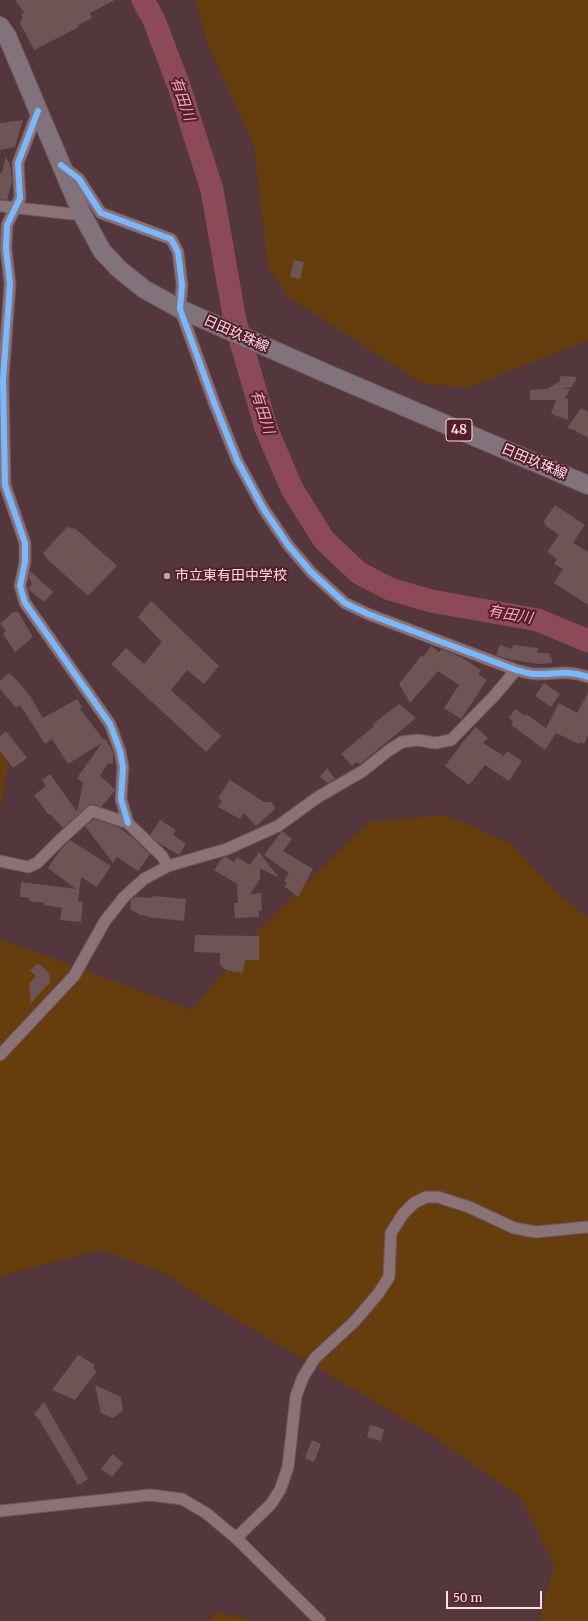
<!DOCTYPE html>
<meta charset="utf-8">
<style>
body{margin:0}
#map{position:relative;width:588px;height:1621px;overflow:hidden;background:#54363d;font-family:Merriweather,serif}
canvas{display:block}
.scale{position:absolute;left:446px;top:1591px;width:96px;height:18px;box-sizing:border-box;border:2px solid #fcdee3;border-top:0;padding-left:5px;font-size:12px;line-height:14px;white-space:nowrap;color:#fcdee3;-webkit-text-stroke:3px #551e2d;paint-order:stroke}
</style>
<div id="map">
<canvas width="588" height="1621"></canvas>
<div class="scale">50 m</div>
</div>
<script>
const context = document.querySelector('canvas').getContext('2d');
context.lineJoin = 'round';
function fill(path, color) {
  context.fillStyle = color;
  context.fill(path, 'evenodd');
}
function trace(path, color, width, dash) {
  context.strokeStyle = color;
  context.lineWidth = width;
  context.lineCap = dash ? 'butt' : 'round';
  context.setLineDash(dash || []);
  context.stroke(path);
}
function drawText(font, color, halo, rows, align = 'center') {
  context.font = font + ' Merriweather,"Noto Sans JP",serif';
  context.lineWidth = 4;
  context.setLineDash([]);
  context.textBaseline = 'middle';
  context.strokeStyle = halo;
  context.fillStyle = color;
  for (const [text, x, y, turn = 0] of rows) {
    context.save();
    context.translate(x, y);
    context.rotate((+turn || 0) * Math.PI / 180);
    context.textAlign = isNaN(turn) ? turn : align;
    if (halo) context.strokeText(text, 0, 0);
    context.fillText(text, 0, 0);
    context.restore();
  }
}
fill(new Path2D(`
 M195 0H588V340L467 388 421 383 288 296 268 267 254 146 209 47Z
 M0 748 8 763 0 811Z
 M446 815 510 843 561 896 588 918V1621H539L554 1565 521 1498 428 1433 223 1312 164 1273 101 1250 7 1274 0 1278V939L192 1010 260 929 307 882 370 822Z
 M215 1612 257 1621H208Z`), '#663e0d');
trace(new Path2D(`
 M143 0 154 20 180 89 212 190 235 321 266 428 292 489 324 540 359 573 390 589 431 601 538 620 588 641`), '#8c4a59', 23);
fill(new Path2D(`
 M15 0H115L90 13 92 18 78 25 79 27 34 50 20 23 23 18 21 14 24 12Z
 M23 120 15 147 0 150V123Z
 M6 156 11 168 12 182 7 200 0 199V173H2Z
 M294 260 304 262 300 279 290 277Z
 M560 376 577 377 572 387 562 389H570L565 398 568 399V420L551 414 556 400H530V390L547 389 560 381Z
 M581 408 588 412V438L574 430 567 428Z
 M555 505 585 525 573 543 588 552V605L554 583 563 569 554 564 557 559 547 552 559 535 545 525 544 521Z
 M67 527 76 529 117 566 88 596 46 558 43 553Z
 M30 571 53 592 44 602 28 589 32 584 29 577Z
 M151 601 219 666 204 684 187 670 171 690 221 736 206 752 111 664 126 648 144 664 162 642 138 617Z
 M13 612H18L33 637 15 652 3 634 6 631 0 624Z
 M500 645 512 649 513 645 538 648V653H549L553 663 538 664 508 659 496 655Z
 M431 646 439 652 441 649 463 658 481 670 478 674 487 680 461 719 444 708 459 685 438 671 410 703 399 684 421 656 423 657Z
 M9 673 14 677 30 696 43 718 77 699 82 707 80 709 104 740 105 738 113 752V764L108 763 100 776 115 789 114 792 101 807 94 804 88 806 63 828 50 814 49 815 34 795 46 786 42 780 50 774 77 812 83 783 77 778 102 743 68 764 52 739 45 744 20 705 16 708 0 689V681Z
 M544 683 560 694 551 707 535 696Z
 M588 692V735L584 744 580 742 579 744 556 733 545 750 511 725 513 721 509 718 515 709 525 716 526 714 546 728 559 703 577 713Z
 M399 704 416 718 360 764 356 762 352 766 341 754 374 726 373 724Z
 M476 727 488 738 483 743 504 756 507 751 522 761 509 781 485 765 469 785 445 766 463 742Z
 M6 731 27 758 13 768 0 751V736Z
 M327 768 335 779 328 783 320 777Z
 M230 780 264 802H271L275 807 274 810 256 826 244 813 240 819 218 807 222 801 218 798Z
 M94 819 118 827 131 836 150 854 138 871 117 857 113 863 85 826Z
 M160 820 176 830 173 835 186 844 179 855 157 842 150 835Z
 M282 831 292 839 283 851 313 869 298 897 285 887 287 883 284 881 289 873 264 855Z
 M70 840 111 866 97 887 81 877 78 902H83L81 922 60 920 62 908 44 905 45 903 30 901 29 898 20 897 21 882 76 889 48 868 61 849Z
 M259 852 279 878 260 868V879L250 894 261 893 262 910 259 911V917L235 918 234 903H238L237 884 214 870 222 858 226 857 234 862 237 857 250 865Z
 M155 896 186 899 184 921 147 917 148 916 140 915 130 909 131 900 135 897 149 898Z
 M195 935 259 936V960H245L243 973 226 970 220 965V953L194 952Z
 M38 963 49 973 50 982 31 1003 29 984 36 976 30 971Z
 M78 1355 95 1365 93 1368 97 1371 75 1400 52 1390Z
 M95 1385 121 1397 123 1410 113 1418 101 1413Z
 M44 1402 88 1479 78 1485 40 1421 34 1414Z
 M370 1425 384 1429 381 1441 367 1437Z
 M312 1440 321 1444 314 1462 305 1458Z
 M113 1454 123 1463 112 1477 101 1469Z`), '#6f5456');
const minor = new Path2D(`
 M38 111 18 163 20 198 7 225 6 249 10 284 3 380 5 485 25 543V562L20 586 25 603 110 724 120 751 123 767 121 799 128 823
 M64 167 79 179 101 213 171 239 178 252 182 285 180 309 215 405 237 460 263 508 288 545 311 572 345 603 368 614 516 670C522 671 529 674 535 674 556 675 566 669 588 677
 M0 206 72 214 81 212
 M0 861 28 867 37 863 61 839 92 811 128 823 162 856 168 866
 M0 1055 74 976 105 921 124 897 144 879 168 866 227 849 278 826 318 797 363 771 388 751 402 742 418 740 435 743 451 740 495 695 516 670
 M0 1511 150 1495 182 1499 206 1513 236 1538 320 1621
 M236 1538 271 1504 280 1490 288 1467 296 1396 303 1377 315 1358 354 1322 378 1294 389 1277 391 1233 403 1214 414 1203 426 1197H438L469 1207 514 1228 536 1232 588 1227`);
const primary = new Path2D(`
 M0 26 7 36 81 212 102 251 119 269 144 289 180 309 330 375 588 485`);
trace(minor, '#6e545b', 13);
trace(primary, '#6e545b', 20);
trace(minor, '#8a7277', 11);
trace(primary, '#81727c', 18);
trace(new Path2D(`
 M38 111 18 163 20 198 7 225 6 249 10 284 3 380 5 485 25 543V562L20 586 25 603 110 724 120 751 123 767 121 799 128 823
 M61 165 79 179 101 213 171 239 178 252 182 285 180 309 215 405 237 460 263 508 288 545 311 572 345 603 368 614 516 670C522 671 529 674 535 674 556 675 566 669 588 677`), '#7ab7fb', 6);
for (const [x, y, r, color] of [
 [167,576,4,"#c1a3a9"]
]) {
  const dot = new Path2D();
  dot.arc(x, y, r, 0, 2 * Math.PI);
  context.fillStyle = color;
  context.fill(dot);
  trace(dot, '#551e2d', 1.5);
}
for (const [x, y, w] of [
 [459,430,26]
]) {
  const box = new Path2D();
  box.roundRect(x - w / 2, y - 11, w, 22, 3);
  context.fillStyle = '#551e2d';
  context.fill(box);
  trace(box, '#fcdee3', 1);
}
drawText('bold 13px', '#fcdee3', null, [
 ["48",459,430]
]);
drawText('14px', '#fcdee3', '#551e2d', [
 ["日田玖珠線",236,334,24],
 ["日田玖珠線",534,462,23]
]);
drawText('14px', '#fcdee3', '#551e2d', [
 ["市立東有田中学校",175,576]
], 'left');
drawText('italic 15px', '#fba8b9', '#551e2d', [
 ["有田川",182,99,71],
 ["有田川",262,412,72],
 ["有田川",510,615,10]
]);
</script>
